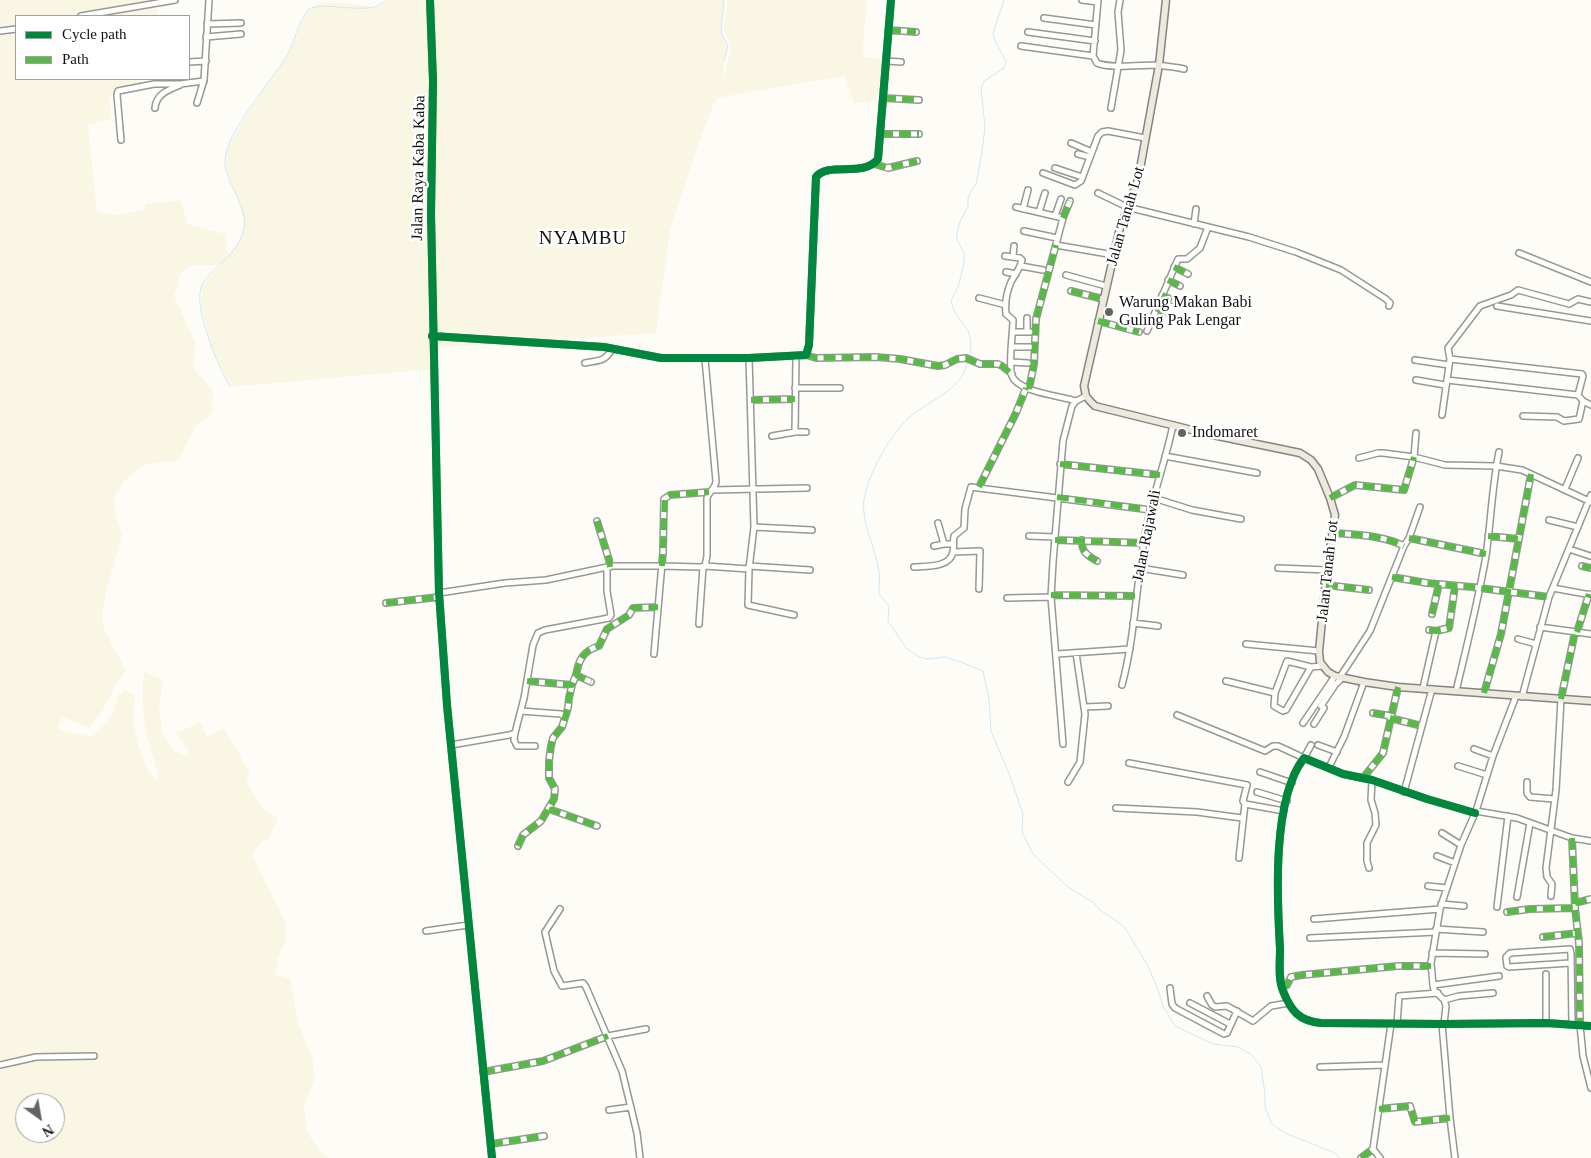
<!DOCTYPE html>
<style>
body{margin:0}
#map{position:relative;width:1591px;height:1158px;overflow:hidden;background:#fdfcf7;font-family:Georgia,serif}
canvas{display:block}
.legend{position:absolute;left:15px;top:15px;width:175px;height:65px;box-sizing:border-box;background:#fff;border:1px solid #a0a0a0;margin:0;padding:6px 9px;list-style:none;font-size:15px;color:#111}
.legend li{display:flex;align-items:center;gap:10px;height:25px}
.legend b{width:25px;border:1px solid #a0a0a0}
.north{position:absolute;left:15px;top:1093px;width:50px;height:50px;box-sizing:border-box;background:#fff;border:1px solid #a0a0a0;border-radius:50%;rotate:148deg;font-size:14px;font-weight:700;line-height:20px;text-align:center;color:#111}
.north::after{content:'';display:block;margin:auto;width:18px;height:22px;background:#646362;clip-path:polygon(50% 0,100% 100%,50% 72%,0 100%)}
</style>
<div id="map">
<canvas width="1591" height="1158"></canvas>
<ul class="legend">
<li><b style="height:6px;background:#00873e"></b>Cycle path</li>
<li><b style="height:6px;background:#58b947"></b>Path</li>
</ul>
<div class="north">N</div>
</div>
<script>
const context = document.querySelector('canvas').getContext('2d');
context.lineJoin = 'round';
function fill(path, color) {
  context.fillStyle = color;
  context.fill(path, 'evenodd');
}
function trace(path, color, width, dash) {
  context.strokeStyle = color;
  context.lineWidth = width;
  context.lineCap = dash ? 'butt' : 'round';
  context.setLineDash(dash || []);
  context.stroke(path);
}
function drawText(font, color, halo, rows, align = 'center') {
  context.font = font + ' Georgia,serif';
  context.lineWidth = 5;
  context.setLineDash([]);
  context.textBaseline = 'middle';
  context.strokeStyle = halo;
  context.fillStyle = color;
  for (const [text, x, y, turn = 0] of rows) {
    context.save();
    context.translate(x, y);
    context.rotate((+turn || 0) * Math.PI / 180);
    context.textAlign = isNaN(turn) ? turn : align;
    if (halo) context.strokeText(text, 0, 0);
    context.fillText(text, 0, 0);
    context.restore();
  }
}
fill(new Path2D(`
 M0 0H146L145 7H157L158 16H16V79H137L139 91 110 96 111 119 88 125 97 211 118 215 145 210V204L181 200 187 224 225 234 228 254 221 264 238 243 245 225 240 206 226 167 227 150 244 118 286 58 307 12 315 5 326 3H346L373 7 380 5 385 0H724L721 32 728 46 724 61 722 84 731 50 729 40 724 31 727 0H866L867 5 864 28 863 57 883 60 877 99 854 104 845 76 717 98 711 110 698 145 670 230 656 333 433 348V369L230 387 211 347 201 305 202 285 220 265H191L182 271 174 296 196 344 193 365 198 374 213 391 212 413 195 427 178 461 160 462 145 465 125 480 114 497 116 517 122 535 107 588 102 615 104 630 126 670 114 688 103 710 90 728 62 717 57 729 92 737 112 716 118 696 125 690 135 695 133 720 138 744 147 770 158 781 159 776 146 734 142 697 144 672 163 680 159 708 162 731 173 751 185 756 189 751 176 733 201 722 207 738 224 728 250 773 246 780 261 807 278 818 268 841H262L252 854 285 922 286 941 278 957 276 974 291 979 297 1021 313 1059 314 1080 304 1107 307 1132 321 1153 330 1158H0ZM25 1103H55V1133H25Z`), '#f9f7e4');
trace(new Path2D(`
 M724 0 721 32 728 46 724 61
 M970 357C975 322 958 328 951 301L958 287 964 263V253L957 240V232L960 222 968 206V198L971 191 976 184 982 152 985 127 981 88 984 81 1004 68 1006 61 995 41 993 33 1004 0
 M968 361C966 366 964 374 961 378 949 394 927 403 912 415 891 433 868 473 864 500 861 522 876 550 879 571 880 579 879 587 879 594L889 606 888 621 906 648 919 657 928 659 945 657 961 662 983 671 989 699 991 731 1010 776 1023 814 1022 832 1033 854 1068 887 1094 903 1100 910 1122 925 1127 931 1148 966 1158 990 1163 1006 1175 1026 1213 1044 1238 1047 1252 1055 1261 1067 1265 1093V1108L1272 1124 1285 1133 1333 1152 1340 1158
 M230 387C219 368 190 303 203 283 215 264 238 255 244 229 249 207 225 183 225 161 225 133 271 82 286 57 295 42 298 22 309 9 327 0 374 18 385 0`), '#cde8f7', 1);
const minor = new Path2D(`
 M430 0 433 81 431 214 439 593 447 705 492 1158
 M1082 0 1098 2
 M1098 0 1093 56 1097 63C1111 69 1140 65 1156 65 1165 66 1175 67 1184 69
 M81 16 175 0
 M1044 18 1096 25
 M207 24 241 23
 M889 30 916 32
 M0 31 16 29
 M1028 32 1095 41
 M206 37 241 34
 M1021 46 1093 56
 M887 61 901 62
 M189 62 206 61
 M884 98 919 100
 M197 103 204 80 209 0
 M155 108C156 94 168 90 180 85
 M1111 108 1121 50 1118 12 1120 0
 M881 134H919
 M121 140 117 95 118 91 154 84H180L204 81
 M1071 143 1092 152
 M1078 154 1090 157
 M874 164 888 168 917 161
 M1055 168 1082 177
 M1043 173 1075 185 1081 181 1098 136 1102 132 1108 131 1145 138
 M1098 193 1127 207 1249 237 1296 252 1341 270 1386 299 1390 303 1389 306
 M1016 207 1063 218 1036 319 1034 364 1029 389
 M1023 209 1028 190
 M1039 212 1045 193
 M1055 216 1061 199
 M1063 218 1070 201
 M1194 224 1196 209
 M1024 231 1057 238
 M1056 245 1114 255
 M1519 253 1591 282
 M1005 256 1020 258 1022 260C1020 269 1015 274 1011 282 1007 291 1005 304 1006 314L1013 320C1013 334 1008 364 1012 376 1018 392 1061 396 1076 401
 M1013 256 1014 246
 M1021 266 1043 270
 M1174 267 1188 274
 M1006 272 1016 274
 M1066 275 1106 286
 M1168 280 1180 286
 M1071 291 1103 299
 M1162 295 1172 300
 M979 298 1006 305
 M1497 306 1591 321
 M1156 308 1165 312
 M1027 318V332
 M1098 321 1139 332
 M1147 331 1178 259H1187L1200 248 1208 227
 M1013 332H1030
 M432 336 604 347 661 358H749L806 355 809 345 816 177C829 161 863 178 878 159L891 0
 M1012 347H1030
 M806 355 816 358 876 357 900 359 938 366 945 365 957 359 966 358 980 364H998L1002 366 1012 374
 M749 358 754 527 749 569 748 605 794 615
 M1450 359 1582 374 1583 376 1578 395
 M1415 360 1449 365
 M1011 362 1028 363
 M585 363C599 360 605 362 612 349
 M1416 380 1445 385
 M1447 380 1578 395 1583 401 1591 405
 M795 388H840
 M751 400 795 399
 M1442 415 1450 359 1448 348 1480 306 1511 295 1518 290 1569 304 1578 299 1591 302
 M1523 416 1557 417 1564 421 1579 419 1583 401
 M795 432H806
 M772 436 795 432 796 357
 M1165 456 1257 473
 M1359 458 1378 453H1383L1414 457 1445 465 1496 466 1522 470 1591 502
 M1060 464 1160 475
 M979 487 1016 413 1026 388
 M1565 489 1578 458
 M712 490 807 488
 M1154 498 1192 510 1241 519
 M1330 498 1355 485 1404 490 1414 457 1416 433
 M1549 520 1578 527
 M597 521 609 560 610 567
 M938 523 944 544H953
 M754 527 812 530
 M1333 533C1357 535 1382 535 1404 546
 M1029 536 1055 537
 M1488 536 1519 539
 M1409 538 1486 554
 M1055 540 1144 543
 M1082 540C1081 552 1088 556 1097 561
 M934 546 944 544
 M1569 549 1590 556
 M953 552 980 551 979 589
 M705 566 749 569
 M749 566 810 570
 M1582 566 1591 568
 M914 567C926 566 950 568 953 552 954 547 953 542 954 536L964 528 965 509 971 487 1151 510
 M1140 568 1183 575
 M1278 568 1327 570
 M1392 577 1427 583 1472 587 1549 597
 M1326 585 1369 590
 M1553 588 1591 595
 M439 593 505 583 546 580 612 566H662L700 567 705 566 707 556V498C709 491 716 488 716 481L705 359
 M1051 595 1136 596
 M1007 598 1051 597
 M386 603 439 597
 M1432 614 1439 584
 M1133 623 1158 626
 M699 624 703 567
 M1540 627 1591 634
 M1429 630 1436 631 1449 628 1455 586
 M1577 632 1589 594
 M1518 639 1536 644
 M1246 644 1319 651
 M654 654 663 552 664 499 670 495 709 492
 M1057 654 1130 649
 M1311 667 1286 710 1283 711 1274 706 1275 693 1287 661 1311 667 1322 666
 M576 675C579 659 583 651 599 646L607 629 629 615 633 608 658 607
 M1340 677 1370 631 1404 546 1409 538 1420 507
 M527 681 572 685 576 675 591 682
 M1226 681 1275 693
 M1122 685C1136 633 1136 578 1147 525 1154 492 1166 459 1173 425
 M1423 688 1436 631
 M1456 691C1467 646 1478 601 1486 556 1491 521 1492 486 1499 452
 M1484 693 1501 634 1531 474
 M1522 697 1549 597 1591 495
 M1085 707 1108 706
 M521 711 561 714 565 717
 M1373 713 1391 716
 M1177 715 1265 751 1273 746H1278L1304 758 1311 745
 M1390 718 1422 726
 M1303 723 1335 676
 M1314 724 1324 708 1321 706 1335 685 1342 678
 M515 733 514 740 517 746H535
 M1063 744 1051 597 1053 562 1063 441 1072 406 1076 401 1086 396
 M451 745 509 735 515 733 524 698 533 645 538 633 545 630 609 618 611 615 607 591V568
 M1318 745 1337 752
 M1474 749 1493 756
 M1129 763 1247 785 1243 801 1245 804 1239 858
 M1458 766 1487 775
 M1329 767 1344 737 1364 682
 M1260 772 1292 783
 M1363 778 1383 753 1398 687
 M1068 782 1080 762 1085 714 1076 653
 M1527 782V793L1530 797 1554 799
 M1257 792 1287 801
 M1404 792 1432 689
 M1245 804 1284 811
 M1116 808 1197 812 1242 818
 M549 809 597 826
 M1476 811 1517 818 1572 838 1591 841
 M1475 813 1427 799 1372 780 1343 774 1304 758C1272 799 1277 898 1280 949 1280 962 1278 979 1283 991 1291 1011 1299 1021 1321 1023L1444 1024 1546 1023 1591 1026
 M1442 833 1461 845
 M1572 838 1575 908 1579 943 1580 1025 1583 1056 1591 1088
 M518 846 523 835 541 821 554 799 555 789 549 778V761L551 746 553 738 562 727 568 708 569 698 572 685
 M1437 856 1455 863
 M1369 868 1367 861V843L1376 825 1375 813 1371 800 1372 780
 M1428 886 1447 888
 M1551 896 1552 884 1547 877 1546 868 1556 790 1561 699 1575 632
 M1517 897 1530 823
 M1575 903 1591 899
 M1441 904 1464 906
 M1497 907 1508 816
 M560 909 545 932 554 971 562 986 583 983 586 987 622 1071 637 1133 640 1158
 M1507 912 1530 909 1575 908
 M1314 919 1440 909
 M1436 929 1483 932
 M426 931 468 925
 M1543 937 1578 933
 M1310 938 1436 932
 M1432 953 1485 954
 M1570 963 1509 967 1507 966 1506 957 1510 953 1570 949 1571 954 1572 1025
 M1546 974V1023
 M1433 985 1499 976
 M1170 988 1172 1004 1175 1008 1224 1034 1227 1033 1237 1011
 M1282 988 1287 985 1291 977 1302 975 1398 966H1431
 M1207 996 1212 1005 1215 1007 1227 1006 1253 1021 1271 1006 1289 1003
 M1444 1000 1459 996 1493 993
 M1190 1003 1230 1024
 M1397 1024 1399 996 1438 993
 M1442 1024 1450 1118 1455 1158
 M1444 1024 1446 1006 1444 1000 1434 990 1433 985 1431 963 1440 909 1461 845 1476 811 1493 756 1516 696
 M0 1065 36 1057 94 1056
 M1320 1067 1385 1065
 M483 1072 543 1061 608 1036 646 1029
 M1379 1109 1410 1106 1415 1122 1450 1118
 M609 1110 631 1107
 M491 1144 544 1136
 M1361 1158 1373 1149
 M1380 1158 1373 1149 1391 1024`);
const major = new Path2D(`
 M1166 0 1159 65 1138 180 1120 228 1084 386 1086 396 1090 401 1095 406 1107 409 1208 434 1300 453 1311 460 1318 469 1330 498 1335 515 1327 570 1319 651 1320 662 1328 672 1335 676 1364 682 1398 687 1591 701`);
trace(minor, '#979795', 8);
trace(major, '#858482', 9);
trace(minor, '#fffffe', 5);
trace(major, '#ede9dc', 6);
trace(new Path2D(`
 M889 30 916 32
 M884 98 919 100
 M881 134H919
 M874 164 888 168 917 161
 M1063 218 1070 201
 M1174 267 1188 274
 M1168 280 1180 286
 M1071 291 1103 299
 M1162 295 1172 300
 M1156 308 1165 312
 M1098 321 1139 332
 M806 355 816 358 876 357 900 359 938 366 945 365 957 359 966 358 980 364H998L1002 366 1012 374
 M1029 389 1034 364 1036 319 1056 245
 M751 400 795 399
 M1060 464 1160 475
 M979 487 1016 413 1026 388
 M1057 497 1151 510
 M1330 498 1355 485 1404 490 1414 457
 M597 521 609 560 610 567
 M1333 533C1357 535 1382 535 1404 546
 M1488 536 1519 539
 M1409 538 1486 554
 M1055 540 1144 543
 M1082 540C1081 552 1088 556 1097 561
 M662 566 665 498 670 495 709 492
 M1582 566 1591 568
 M1392 577 1427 583 1472 587 1549 597
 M1326 585 1369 590
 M1051 595 1136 596
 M386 603 439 597
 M1432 614 1439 584
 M1429 630 1436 631 1449 628 1455 586
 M1577 632 1589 594
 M576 675C579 659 583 651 599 646L607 629 629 615 633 608 658 607
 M527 681 572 685 576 675 591 682
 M1484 693 1501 634 1531 474
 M1561 699 1575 632
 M1373 713 1391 716
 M1390 718 1422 726
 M1363 778 1383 753 1398 687
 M549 809 597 826
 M1572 838 1575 908 1579 943 1580 1025
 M518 846 523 835 541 821 554 799 555 789 549 778V761L551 746 553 738 562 727 568 708 569 698 572 685
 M1575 903 1591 899
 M1507 912 1530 909 1575 908
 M1543 937 1578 933
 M1282 988 1287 985 1291 977 1302 975 1398 966H1431
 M483 1072 543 1061 608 1036
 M1379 1109 1410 1106 1415 1122 1450 1118
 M491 1144 544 1136
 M1361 1158 1373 1149`), '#58b947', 6, [12, 6]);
trace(new Path2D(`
 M430 0 433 81 431 214 439 593 447 705 492 1158
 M432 336 604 347 661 358H749L806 355 809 345 816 177C829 161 863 178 878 159L891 0
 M1475 813 1427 799 1372 780 1343 774 1304 758C1272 799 1277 898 1280 949 1280 962 1278 979 1283 991 1291 1011 1299 1021 1321 1023L1444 1024 1546 1023 1591 1026`), '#00873e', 8);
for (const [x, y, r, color] of [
 [1109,312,5,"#646362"],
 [1182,433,5,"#646362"]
]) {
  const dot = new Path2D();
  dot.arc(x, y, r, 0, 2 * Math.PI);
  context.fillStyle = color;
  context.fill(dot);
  trace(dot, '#fff', 2);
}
drawText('16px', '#111', '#fff', [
 ["Jalan Raya Kaba Kaba",419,168,-89],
 ["Jalan Tanah Lot",1126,216,-74],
 ["Jalan Rajawali",1147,536,-79],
 ["Jalan Tanah Lot",1328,571,-84]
]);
drawText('16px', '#111', '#fff', [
 ["Warung Makan Babi",1119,303],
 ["Guling Pak Lengar",1119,321],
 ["Indomaret",1192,433]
], 'left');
context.letterSpacing = '1px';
drawText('19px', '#111', '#fff', [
 ["NYAMBU",583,239]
]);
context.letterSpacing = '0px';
</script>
